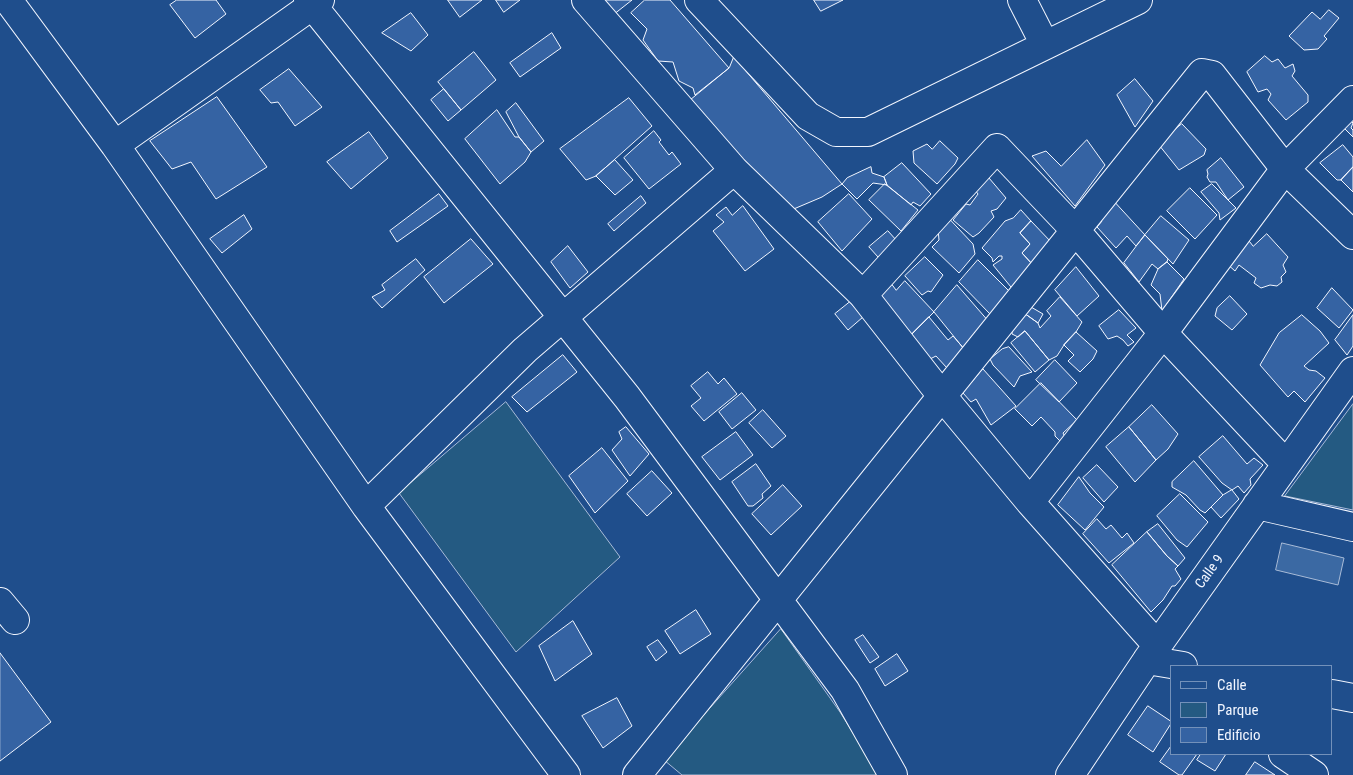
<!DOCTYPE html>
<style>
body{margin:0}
#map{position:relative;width:1353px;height:775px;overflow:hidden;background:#1f4e8c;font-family:"Roboto Condensed",sans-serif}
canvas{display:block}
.legend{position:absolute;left:1170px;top:665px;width:162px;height:90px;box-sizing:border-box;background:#1f4e8c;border:1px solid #7391ba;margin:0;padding:6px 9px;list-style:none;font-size:15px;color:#f2f6ff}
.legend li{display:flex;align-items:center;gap:10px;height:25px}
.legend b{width:25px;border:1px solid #7391ba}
</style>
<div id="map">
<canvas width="1353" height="775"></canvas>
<ul class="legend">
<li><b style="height:6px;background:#1f4e8c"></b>Calle</li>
<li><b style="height:14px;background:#245a82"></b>Parque</li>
<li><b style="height:14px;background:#3563a3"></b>Edificio</li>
</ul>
</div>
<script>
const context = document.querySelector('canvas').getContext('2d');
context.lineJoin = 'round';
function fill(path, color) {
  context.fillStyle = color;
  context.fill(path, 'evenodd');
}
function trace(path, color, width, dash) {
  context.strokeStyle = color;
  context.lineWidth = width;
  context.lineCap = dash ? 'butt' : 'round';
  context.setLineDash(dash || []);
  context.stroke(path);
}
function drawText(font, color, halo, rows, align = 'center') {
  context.font = font + ' "Roboto Condensed",sans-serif';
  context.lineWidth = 4;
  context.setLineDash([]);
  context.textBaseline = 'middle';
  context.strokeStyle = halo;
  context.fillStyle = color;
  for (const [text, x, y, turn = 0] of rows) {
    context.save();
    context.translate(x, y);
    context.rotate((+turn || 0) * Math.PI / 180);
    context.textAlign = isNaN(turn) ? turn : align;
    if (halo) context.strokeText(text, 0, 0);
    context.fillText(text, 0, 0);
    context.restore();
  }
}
const green = new Path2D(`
 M506 402 620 557 516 652 399 493Z
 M1353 404V510L1285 496Z
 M781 629 840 712 879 775H682L664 760Z`);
fill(green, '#245a82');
trace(green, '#a8bbd7', 1);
const water = new Path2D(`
 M1282 543 1344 558 1338 585 1276 570Z`);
fill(water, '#3b69a3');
trace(water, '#a8bbd7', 1);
const building = new Path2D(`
 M177 0H216L226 14 195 38 170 5Z
 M448 0H482L460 17Z
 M496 0H520L504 12Z
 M601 0H632L613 15Z
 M645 0H670L729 68 695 95 693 88 679 81 673 62 658 61 643 40 647 29 631 13Z
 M814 0H843L821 11Z
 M1329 10 1339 18 1324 36 1327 39 1318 49 1304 50 1289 36 1312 12 1320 19Z
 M411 13 428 35 411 51 382 33Z
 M552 33 561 48 520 77 510 63Z
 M474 52 496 80 461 110 438 82Z
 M1265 56 1272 62 1278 59 1285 68 1293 64 1295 71 1292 76 1308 95V102L1286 120 1268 100 1271 94 1267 89 1258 92 1247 72Z
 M734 57 842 184 822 197 789 211 698 109 690 100 729 68Z
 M289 69 322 107 295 126 278 102 271 103 260 90Z
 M1135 79 1153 101 1135 127 1117 95Z
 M444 89 461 110 448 121 431 100Z
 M217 97 267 167 216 199 191 162 172 169 150 141Z
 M629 98 652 126 596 176 586 180 560 149Z
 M516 103 544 141 531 152 519 137 506 112Z
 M497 110 515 137H519L531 152 525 162 500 184 465 139Z
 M1351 121 1353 123 1351 128 1353 130V137L1344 128Z
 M1182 124 1206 149 1204 155 1179 170 1159 145 1163 139Z
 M654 131 661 140 659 142 669 155 672 152 681 164 649 189 624 158Z
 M369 132 388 158 351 189 327 162Z
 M1087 140 1105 165 1075 206 1032 156 1046 151 1061 166Z
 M940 141 958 158 955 164 937 184 914 163 913 151 927 144 932 149Z
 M1343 145 1353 157V167L1341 180H1337L1320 163Z
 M1221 158 1244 187 1228 200 1216 182H1210L1207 177 1208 174 1207 170Z
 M615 160 633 180 615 195 596 176Z
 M902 163 931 194 920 206 913 202 911 205 887 185 884 177Z
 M871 167 872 173 884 177 887 185 873 183 857 199 842 184 847 178Z
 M1353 167V192L1341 180Z
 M989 178 1006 198 997 209 991 211 994 217 979 233 973 237 953 220 966 204 970 205 978 194 975 190Z
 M885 184 918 210 901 231 869 200Z
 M1212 184 1236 208 1220 220 1219 213 1201 192Z
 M1190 188 1217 215 1195 239 1167 211Z
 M439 194 448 206 397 242 390 231Z
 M849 194 872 219 842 251 818 222Z
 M641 196 646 203 614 231 608 224Z
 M1111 198 1145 235 1136 246 1127 236 1116 248 1097 227 1102 221 1096 216Z
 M743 206 774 249 745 271 713 231 724 222 716 215 726 207 732 215Z
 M941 210 973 244 975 254 959 273 932 247 939 240 938 229Z
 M1021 210 1031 221 1020 233 1030 244 1022 253 1033 265 1015 292 993 265 1002 259V256H999L993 262 992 258 982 248 1005 221 1013 218Z
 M244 215 252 229 222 253 210 239Z
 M1161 216 1189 240 1173 264 1145 235Z
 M1031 221 1052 243 1033 265 1022 253 1030 244 1020 233Z
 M888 231 897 241 882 256 878 257 869 247Z
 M1267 234 1288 257 1283 265 1286 272 1281 277 1282 282 1277 286 1270 285 1261 288 1254 283 1256 278 1239 265 1235 271 1226 263 1246 237 1253 246Z
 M1145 235 1168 259 1167 262 1158 269 1152 264 1139 282 1124 263Z
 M471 239 493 264 444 303 424 277Z
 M568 246 588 272 570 288 551 262Z
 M925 257 943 275 931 292 928 291 922 295 905 276Z
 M416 259 425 270 382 308 372 297 385 290 382 285Z
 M978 260 1010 292 990 314 959 282Z
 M1167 262 1184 279 1162 311 1160 294 1151 285 1158 269Z
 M1076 267 1099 296 1077 316 1055 290Z
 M905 281 934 312 911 335 876 295 890 282 896 290Z
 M957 285 990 323 968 354 934 312Z
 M1332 288 1353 310 1339 328 1317 308Z
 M1230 296 1247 314 1232 330 1215 316 1217 308Z
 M1060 297 1082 322 1076 332 1064 345 1057 356 1049 360 1025 331 1018 337 1012 334V329L1024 313 1038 323 1040 328 1051 316 1047 311Z
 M850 302 863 317 848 330 835 314Z
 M1031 307 1043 314 1038 323 1024 313Z
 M1119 310 1136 328 1127 335 1134 342 1128 346 1123 340 1117 336 1108 339 1099 326Z
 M1302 315 1320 331 1329 343 1304 366 1309 370 1316 371 1325 378 1305 402 1294 391 1288 397 1260 365 1279 333Z
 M1353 315V346L1347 355 1335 340Z
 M929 317 948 340 953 336 966 351 947 368 936 356 930 359 911 335Z
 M1025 331 1049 360 1035 372 1011 343Z
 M1076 332 1097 351 1093 359 1080 372 1068 361 1074 355 1064 345Z
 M1009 347 1032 372 1020 376 1014 387 993 365 990 359 1002 349Z
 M563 355 577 372 527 412 512 397Z
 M1055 360 1077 383 1059 402 1036 380Z
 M983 369 1016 406 991 425 976 399 971 402 963 393Z
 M708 372 718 384 724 378 737 394 704 421 691 406 701 398 691 386Z
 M1041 383 1077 420 1063 433 1065 437 1061 442 1055 436V432L1041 417 1032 426 1015 409Z
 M742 393 756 410 732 429 719 412Z
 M1152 405 1178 434 1168 449 1156 460 1129 427Z
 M763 410 786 436 772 448 749 423Z
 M626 427 649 454 630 476 612 450 622 439 619 432Z
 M1129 427 1156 460 1135 482 1106 447Z
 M736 432 753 455 720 480 702 457Z
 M1223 436 1247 464 1254 458 1263 465 1250 479 1251 485 1244 493 1238 486 1232 490 1222 483 1199 457Z
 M602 448 628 481 595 513 569 476Z
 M1194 461 1223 495 1205 513 1200 510 1186 495 1172 487V482Z
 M756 464 771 486 762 494 763 498 753 506H748L732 482Z
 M1097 465 1118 487 1104 502 1083 478Z
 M652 471 672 493 647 516 627 494Z
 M1079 477 1090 493 1104 507 1085 530 1058 505Z
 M783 485 802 506 771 535 752 514Z
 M1232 490 1239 499 1221 518 1211 507 1223 495Z
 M1180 494 1208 522 1187 547 1177 540 1157 516Z
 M1097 519 1106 529 1111 525 1122 538 1127 533 1134 543 1109 563 1083 534Z
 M1158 524 1185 558 1178 566 1167 556 1147 532Z
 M1147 532 1167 556 1178 566 1175 569 1181 579 1175 586H1172L1163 600 1151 612 1112 565Z
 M696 610 711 634 680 654 665 631Z
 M573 621 592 654 555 681 539 646Z
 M863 635 879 657 870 663 855 640Z
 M658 640 667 652 656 661 647 647Z
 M0 653 51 722 0 761Z
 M897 654 908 671 885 686 875 669Z
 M617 698 632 726 603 748 582 716Z
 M1148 706 1172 722 1153 752 1128 735Z
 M1172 745V754H1197L1182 775H1179L1160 762Z
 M1201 754H1226L1215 771 1197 760Z
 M1255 762 1275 775H1246Z`);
fill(building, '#3563a3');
trace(building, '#f2f6ff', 1);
const minor = new Path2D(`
 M8 0 115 145 366 506 566 775
 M308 0 627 397 845 690 893 775
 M586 0 734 170 863 295 942 396 1030 502 1157 645
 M699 0 808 116 836 132H868L1138 0
 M1022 0 1045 45
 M115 145 320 0
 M863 295 997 148 1076 231 1163 333 1286 464
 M1030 502 1163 333 1285 169 1353 100
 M1257 505 1353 527
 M366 506 525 350 734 170
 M0 602 15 620
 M1147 660 1183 666
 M1332 694 1353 698
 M1283 754 1314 775
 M637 775 1202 73 1212 75 1285 169 1353 235
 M1070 775 1147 660 1353 371`);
trace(minor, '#f2f6ff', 30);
trace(minor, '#1f4e8c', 28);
drawText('14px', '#f2f6ff', '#1f4e8c', [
 ["Calle 9",1210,572,-54]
]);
</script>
